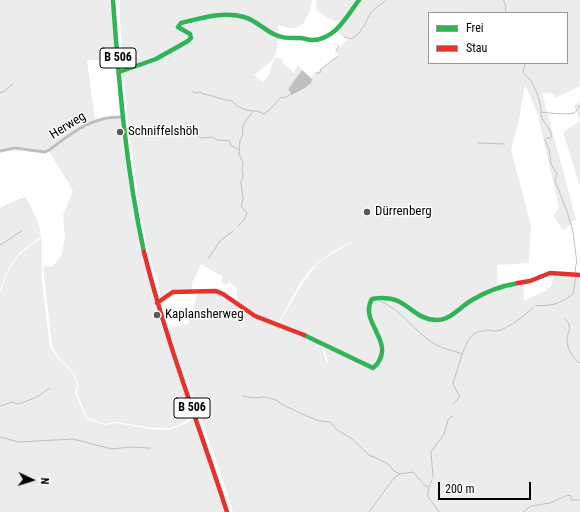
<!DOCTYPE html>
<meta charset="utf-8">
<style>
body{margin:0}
#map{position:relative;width:580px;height:512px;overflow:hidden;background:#fff;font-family:"Roboto Condensed",sans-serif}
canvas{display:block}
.legend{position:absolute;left:428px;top:12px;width:140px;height:52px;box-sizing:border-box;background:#fff;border:1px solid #999;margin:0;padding:5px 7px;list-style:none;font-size:12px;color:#000}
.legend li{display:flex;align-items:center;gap:8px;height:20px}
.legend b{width:20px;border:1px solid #999}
.north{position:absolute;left:12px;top:460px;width:40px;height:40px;-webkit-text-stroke:3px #fff;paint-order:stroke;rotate:94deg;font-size:11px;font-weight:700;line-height:16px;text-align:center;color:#000}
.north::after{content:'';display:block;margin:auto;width:14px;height:18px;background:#000;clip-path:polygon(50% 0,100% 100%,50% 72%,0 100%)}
.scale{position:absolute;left:438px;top:482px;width:93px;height:18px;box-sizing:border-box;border:2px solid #000;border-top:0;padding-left:5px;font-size:12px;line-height:14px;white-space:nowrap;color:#000;-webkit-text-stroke:3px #fff;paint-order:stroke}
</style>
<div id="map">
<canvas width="580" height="512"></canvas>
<ul class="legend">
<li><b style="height:5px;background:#30b455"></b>Frei</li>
<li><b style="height:5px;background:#e5322d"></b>Stau</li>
</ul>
<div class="north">N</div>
<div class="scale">200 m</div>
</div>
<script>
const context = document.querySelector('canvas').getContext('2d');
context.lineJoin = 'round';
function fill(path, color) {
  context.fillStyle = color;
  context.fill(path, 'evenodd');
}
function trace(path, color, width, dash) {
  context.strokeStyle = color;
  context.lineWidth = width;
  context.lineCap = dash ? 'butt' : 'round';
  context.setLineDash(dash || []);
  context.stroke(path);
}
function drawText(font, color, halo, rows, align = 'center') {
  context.font = font + ' "Roboto Condensed",sans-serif';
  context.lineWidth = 3;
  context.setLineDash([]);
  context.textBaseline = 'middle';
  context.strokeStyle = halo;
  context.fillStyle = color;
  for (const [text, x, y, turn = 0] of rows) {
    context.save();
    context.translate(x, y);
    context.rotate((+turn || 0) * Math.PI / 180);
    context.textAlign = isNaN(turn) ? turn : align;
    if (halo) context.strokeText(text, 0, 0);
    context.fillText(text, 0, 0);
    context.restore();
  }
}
fill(new Path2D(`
 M0 0H111L117 60H87L95 120 78 128 45 151 15 148 0 150Z
 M119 0H312C310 12 306 29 291 28 287 28 282 26 278 25 278 56 279 56 254 75L263 82C273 73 269 67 276 57L283 60V63L294 73 298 65 303 70H302L288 89 294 95C303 89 311 87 312 76L336 58 339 55 336 52C339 47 343 43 347 40L358 41 351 40 335 32 360 0H580V86L555 98 553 94 542 93 576 219 563 231 554 216 559 207 537 112 525 85 519 120 511 149 531 226 529 263 497 265 498 286 440 320 423 315 410 305 379 296 367 306C374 325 383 343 378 363L372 367 278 325 299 289 316 265 322 260 354 241C341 247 327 254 316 264 299 279 289 305 278 324L256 315 237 303V288L229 282 226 285 221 282 223 277 201 264 192 284V290H181L161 299 157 277 153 268 150 259 141 218 129 131 123 71 156 58 123 70ZM429 13H567V63H429Z
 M317 0H358L340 23 331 20 316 10Z
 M580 102V187L563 132 580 121 574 106Z
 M121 117 155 302 162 327 193 416 183 423 171 428H151L117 422 104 424 87 417 77 393 78 384 75 375 58 356 52 346 43 266 49 267 53 266 61 256 65 237 63 215 73 191 49 151 79 130 96 122Z
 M25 196C33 210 40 222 41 237 17 252 8 264 0 291V208Z
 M42 238V281L50 347 57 357 74 375 77 383 75 393 86 418 104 425 117 423 151 429 169 430 182 425 194 419 224 512H0V294C9 265 15 255 42 238Z
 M555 274 580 276V512H233L220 472 168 328 188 324 198 292 217 291 255 316 292 330 322 346 326 361 329 365 323 346 372 369 383 354 370 317 369 306C384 282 406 311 422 317 427 320 434 320 440 321L471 301 501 287 523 284 524 301 545 291 551 286Z`), '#ececec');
fill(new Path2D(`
 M302 70 312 79 311 83 305 88 292 95 288 89Z`), '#bfbfbf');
trace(new Path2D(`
 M503 0 505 3 506 13
 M344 37 350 39C360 36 366 22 370 14 373 8 382 5 386 0
 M336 51 339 45
 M524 63 525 65 523 72 525 75C533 79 540 100 541 109 541 111 541 113 541 115 543 123 553 130 551 138H546L545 140 549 149 551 164 557 174 555 181 567 211 573 232 577 263 575 267 576 273
 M316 73H320L321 69 338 56
 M193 92 196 93 201 92 203 94C213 95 221 100 232 101 236 106 245 111 253 111
 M0 93 3 92 13 84
 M541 112C547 113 569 115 574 113 577 111 578 108 580 105
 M189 133H193L201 138 212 137 217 140 230 141V145L238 149
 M478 143 504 144
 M238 226 244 220 247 213 241 206 243 200 241 182 243 176 242 168 243 163 239 154 240 140 243 134C240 126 248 118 253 111H257L264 114C271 109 276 103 281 97L284 98 291 94
 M0 245C8 241 14 235 22 231
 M208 259 220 241 233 231
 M380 301C402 310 414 331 433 343 442 349 452 350 462 354
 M536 306C555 305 557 305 573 294L576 276
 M565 319C574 327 567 332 567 340 567 349 573 358 580 363
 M243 396 252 398 265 397 276 400 283 405 309 417 320 421 330 422 336 429 352 439 369 455 387 463 394 471 400 474 413 472 422 482
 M453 404 460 397 453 384 454 380C458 369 465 336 477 332 479 332 488 330 489 330 501 336 523 316 533 308
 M0 406 12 402 18 404 35 398 50 388
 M0 437 19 442 73 439 112 449 129 447 150 448
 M433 477 431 452 444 434 448 420 452 416
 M432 480C423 500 430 496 439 512
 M423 484 428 487
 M369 512 394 478 400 474
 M523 512 531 506 550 503 568 495 571 496V500H580`), '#bfbfbf', 1);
trace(new Path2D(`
 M0 151 15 148 45 152 49 150C73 132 92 116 123 117`), '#bebebe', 3);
trace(new Path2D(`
 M113 0C119 85 126 169 144 252
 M119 72 156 59 188 41 191 38 190 34 178 27 181 23C201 18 224 11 244 17 256 20 265 31 276 35 284 39 292 38 300 38 304 38 308 40 312 40 335 40 347 16 359 0
 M304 335 373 368C375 366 378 364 379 361 392 340 359 320 372 299 407 292 410 320 437 320 451 320 461 306 472 300 487 291 501 286 518 283`), '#30b455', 4.5);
trace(new Path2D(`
 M144 252C166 341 199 425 227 512
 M518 283 530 281 550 273 580 275
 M157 303 173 292 216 291 223 294 255 316 304 335`), '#e5322d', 4.5);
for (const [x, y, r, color] of [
 [120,132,4,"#595959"],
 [367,212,4,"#595959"],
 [157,315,4,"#595959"]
]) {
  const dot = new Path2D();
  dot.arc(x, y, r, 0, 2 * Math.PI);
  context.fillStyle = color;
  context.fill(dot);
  trace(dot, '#fff', 1.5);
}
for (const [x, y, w] of [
 [118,58,36],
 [192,408,36]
]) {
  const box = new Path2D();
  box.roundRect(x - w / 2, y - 10, w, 20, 3);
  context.fillStyle = '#fff';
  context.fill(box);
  trace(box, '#000', 1);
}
drawText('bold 12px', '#000', null, [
 ["B 506",118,58],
 ["B 506",192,408]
]);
drawText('13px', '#000', '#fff', [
 ["Herweg",68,126,-32]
]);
drawText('13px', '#000', '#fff', [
 ["Schniffelshöh",128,132],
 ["Dürrenberg",375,212],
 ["Kaplansherweg",165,315]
], 'left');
</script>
